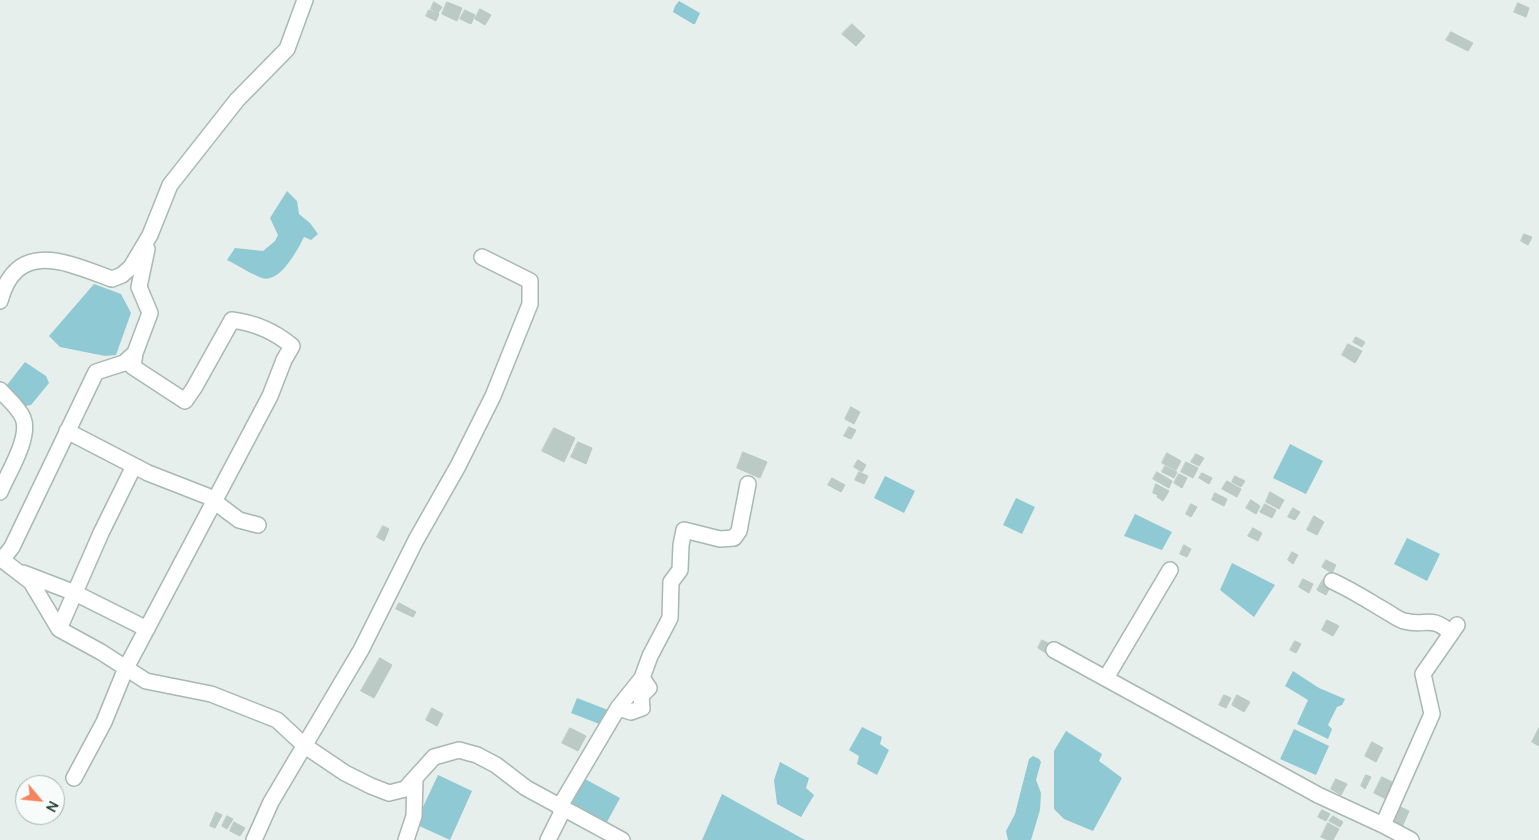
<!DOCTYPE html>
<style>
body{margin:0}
#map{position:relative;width:1539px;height:840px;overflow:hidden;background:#e6efeb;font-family:Manrope,sans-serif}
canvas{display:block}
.north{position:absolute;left:15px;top:775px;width:50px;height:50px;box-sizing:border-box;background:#f7fbf9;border:1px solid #a3b1ad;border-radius:50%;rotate:118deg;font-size:14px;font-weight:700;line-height:20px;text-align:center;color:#24423a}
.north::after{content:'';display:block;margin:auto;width:18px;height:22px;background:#f4845f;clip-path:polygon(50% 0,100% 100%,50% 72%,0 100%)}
</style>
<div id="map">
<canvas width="1539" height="840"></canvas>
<div class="north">N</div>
</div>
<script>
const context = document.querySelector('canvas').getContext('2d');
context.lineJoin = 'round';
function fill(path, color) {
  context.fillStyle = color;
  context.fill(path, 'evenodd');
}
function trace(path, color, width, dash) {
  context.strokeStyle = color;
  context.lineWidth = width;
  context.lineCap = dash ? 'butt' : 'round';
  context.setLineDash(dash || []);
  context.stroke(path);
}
fill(new Path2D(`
 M679 1 700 13 695 24H693L673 12 675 6Z
 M287 191 297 201 299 214 310 223 318 234 311 240 304 237C298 249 280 284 262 278 251 274 239 266 227 260L235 248 263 251 275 241 278 235 270 218Z
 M94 284 121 294 131 313 116 355 105 356 60 347 49 336Z
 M25 362 46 376 49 383 31 405 21 407 15 401 7 385Z
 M1290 444 1323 461 1306 494 1273 478Z
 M885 476 915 491 904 513 874 498Z
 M1016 498 1035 507 1022 534 1003 525Z
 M1135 514 1172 532 1162 550 1124 536Z
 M1407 538 1440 554 1427 581 1394 564Z
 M1232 563 1275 585 1254 617 1220 590Z
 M1293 671 1319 688 1345 699 1342 705 1337 707 1328 725 1332 729 1328 739 1297 724 1308 700 1285 686Z
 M577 698 608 710 602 725 571 713Z
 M862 727 882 737 880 744 889 750 877 775 857 764 859 756 849 750Z
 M1294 729 1329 746 1316 775 1280 759Z
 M1066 731 1102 754 1099 761 1122 778 1093 831 1064 819 1054 809V751Z
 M1033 756 1039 759 1041 762 1036 780 1041 793 1040 810 1031 840H1008L1006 831 1015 814 1029 759Z
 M780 762 809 778 806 788 814 795 801 817 777 804 774 780Z
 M438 775 472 791 450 840 415 824Z
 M585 779 620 798 607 822 572 803Z
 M722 794 805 840H702Z`), '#8ec9d4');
const building = new Path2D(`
 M434 2 442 7 438 13 431 9Z
 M447 2 462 8 457 21 442 14Z
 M1518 3 1529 8 1526 17 1514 12Z
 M480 9 491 15 485 25 475 19Z
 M429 10 439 14 436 21 426 16Z
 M465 10 475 15 471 24 460 19Z
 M852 24 865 36 856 46 842 34Z
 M1451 32 1473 43 1468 51 1446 40Z
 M1524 234 1532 237 1528 245 1521 241Z
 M1356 337 1365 342 1362 347 1353 342Z
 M1348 344 1362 351 1355 363 1342 355Z
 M851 407 860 412 854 424 845 419Z
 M849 427 856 430 851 439 844 436Z
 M554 428 575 438 564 462 542 451Z
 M578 442 592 448 586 464 571 457Z
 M743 452 767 462 760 478 737 468Z
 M1167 453 1181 461 1176 470 1162 463Z
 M1196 454 1204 458 1199 466 1191 462Z
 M858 460 866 465 862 472 854 467Z
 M1186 462 1198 468 1193 478 1181 472Z
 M1165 466 1177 472 1174 478 1162 472Z
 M859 472 868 476 864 484 855 480Z
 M1157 472 1172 481 1169 488 1153 479Z
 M1202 473 1212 478 1209 484 1199 478Z
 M1179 474 1187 478 1182 488 1174 483Z
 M1235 476 1245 481 1241 487 1232 482Z
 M832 478 845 485 841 492 828 485Z
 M1227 481 1241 489 1237 497 1222 489Z
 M1156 484 1169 491 1163 501 1157 497 1158 495 1153 493Z
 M1270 492 1284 500 1279 509 1266 502Z
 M1215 493 1227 499 1224 506 1212 500Z
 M1251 500 1260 506 1256 514 1246 508Z
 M1191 504 1197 507 1191 517 1186 514Z
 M1265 504 1276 510 1272 518 1260 512Z
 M1293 508 1300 512 1295 520 1288 517Z
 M1314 516 1324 522 1317 535 1307 530Z
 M383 526 389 529 384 541 377 537Z
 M1253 528 1262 533 1258 541 1248 536Z
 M1184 545 1191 549 1187 557 1180 554Z
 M1292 552 1298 555 1293 564 1288 560Z
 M1326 560 1336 565 1332 573 1322 567Z
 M1303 579 1313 584 1309 593 1299 587Z
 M1323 580 1331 585 1326 595 1317 590Z
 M399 603 416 612 413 617 396 609Z
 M1327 620 1339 626 1333 636 1322 630Z
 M1042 640 1050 644 1046 653 1038 648Z
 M1295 641 1301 644 1296 653 1290 650Z
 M380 658 392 665 374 698 361 691Z
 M1224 695 1231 698 1226 708 1219 705Z
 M1237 695 1250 702 1244 712 1232 705Z
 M432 708 443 714 437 726 426 720Z
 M570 728 586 736 578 751 562 743Z
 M1539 728V746L1532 742Z
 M1372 742 1383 748 1376 762 1365 756Z
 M1366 775 1371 777 1365 789 1361 786Z
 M1382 777 1396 784 1388 800 1374 793Z
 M1336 779 1347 784 1341 795 1331 789Z
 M1396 805 1409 811 1402 827 1389 820Z
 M1322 810 1330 814 1326 821 1318 817Z
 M216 812 222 815 215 828 210 826Z
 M227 816 233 819 227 829 222 826Z
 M1333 816 1343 822 1340 827 1329 821Z
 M234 822 245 828 240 836 230 831Z
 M1328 823 1339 829 1333 840H1328L1321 837Z`);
fill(building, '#bbcac4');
trace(building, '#b8c9c2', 1);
const minor = new Path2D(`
 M0 301C17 238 68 263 112 279L122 275 131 267 150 235 170 185 237 100 287 49 305 0
 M0 390C7 398 19 408 23 418 31 437 8 473 0 492
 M67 431 148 473 207 496 239 520 258 525
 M0 558 31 582 59 629 101 652 146 681 211 694 277 720 305 746 345 773 371 786 389 793 405 789 434 757 459 750 477 755 496 765 526 788 622 840
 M2 560 12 547 96 372 124 363 135 353 150 313 139 287 147 249
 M23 573 75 593 147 629
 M1332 581C1350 589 1367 600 1384 610 1390 613 1397 619 1404 621 1427 627 1430 614 1451 633
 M59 629 101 533 134 466
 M1054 650 1318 795 1383 825
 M1106 678 1170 570
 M618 708 631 712 642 708 641 696 649 688 642 678
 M74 778 104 722 126 668 270 396 284 360 292 346C274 331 256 323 232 320L194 388 185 401 133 367 135 353
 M254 840 271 802 361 650 416 540 458 466 493 396 530 304V281L482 257
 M406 840 414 816 415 779
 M548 840 561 814 560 806 618 708 642 678 650 656 670 618 671 582 680 570 681 545 684 530 720 539 734 538 739 531 748 484
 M1411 840 1383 825 1432 714 1423 674 1457 625`);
trace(minor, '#a8b8b2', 18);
trace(minor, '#fff', 15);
</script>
